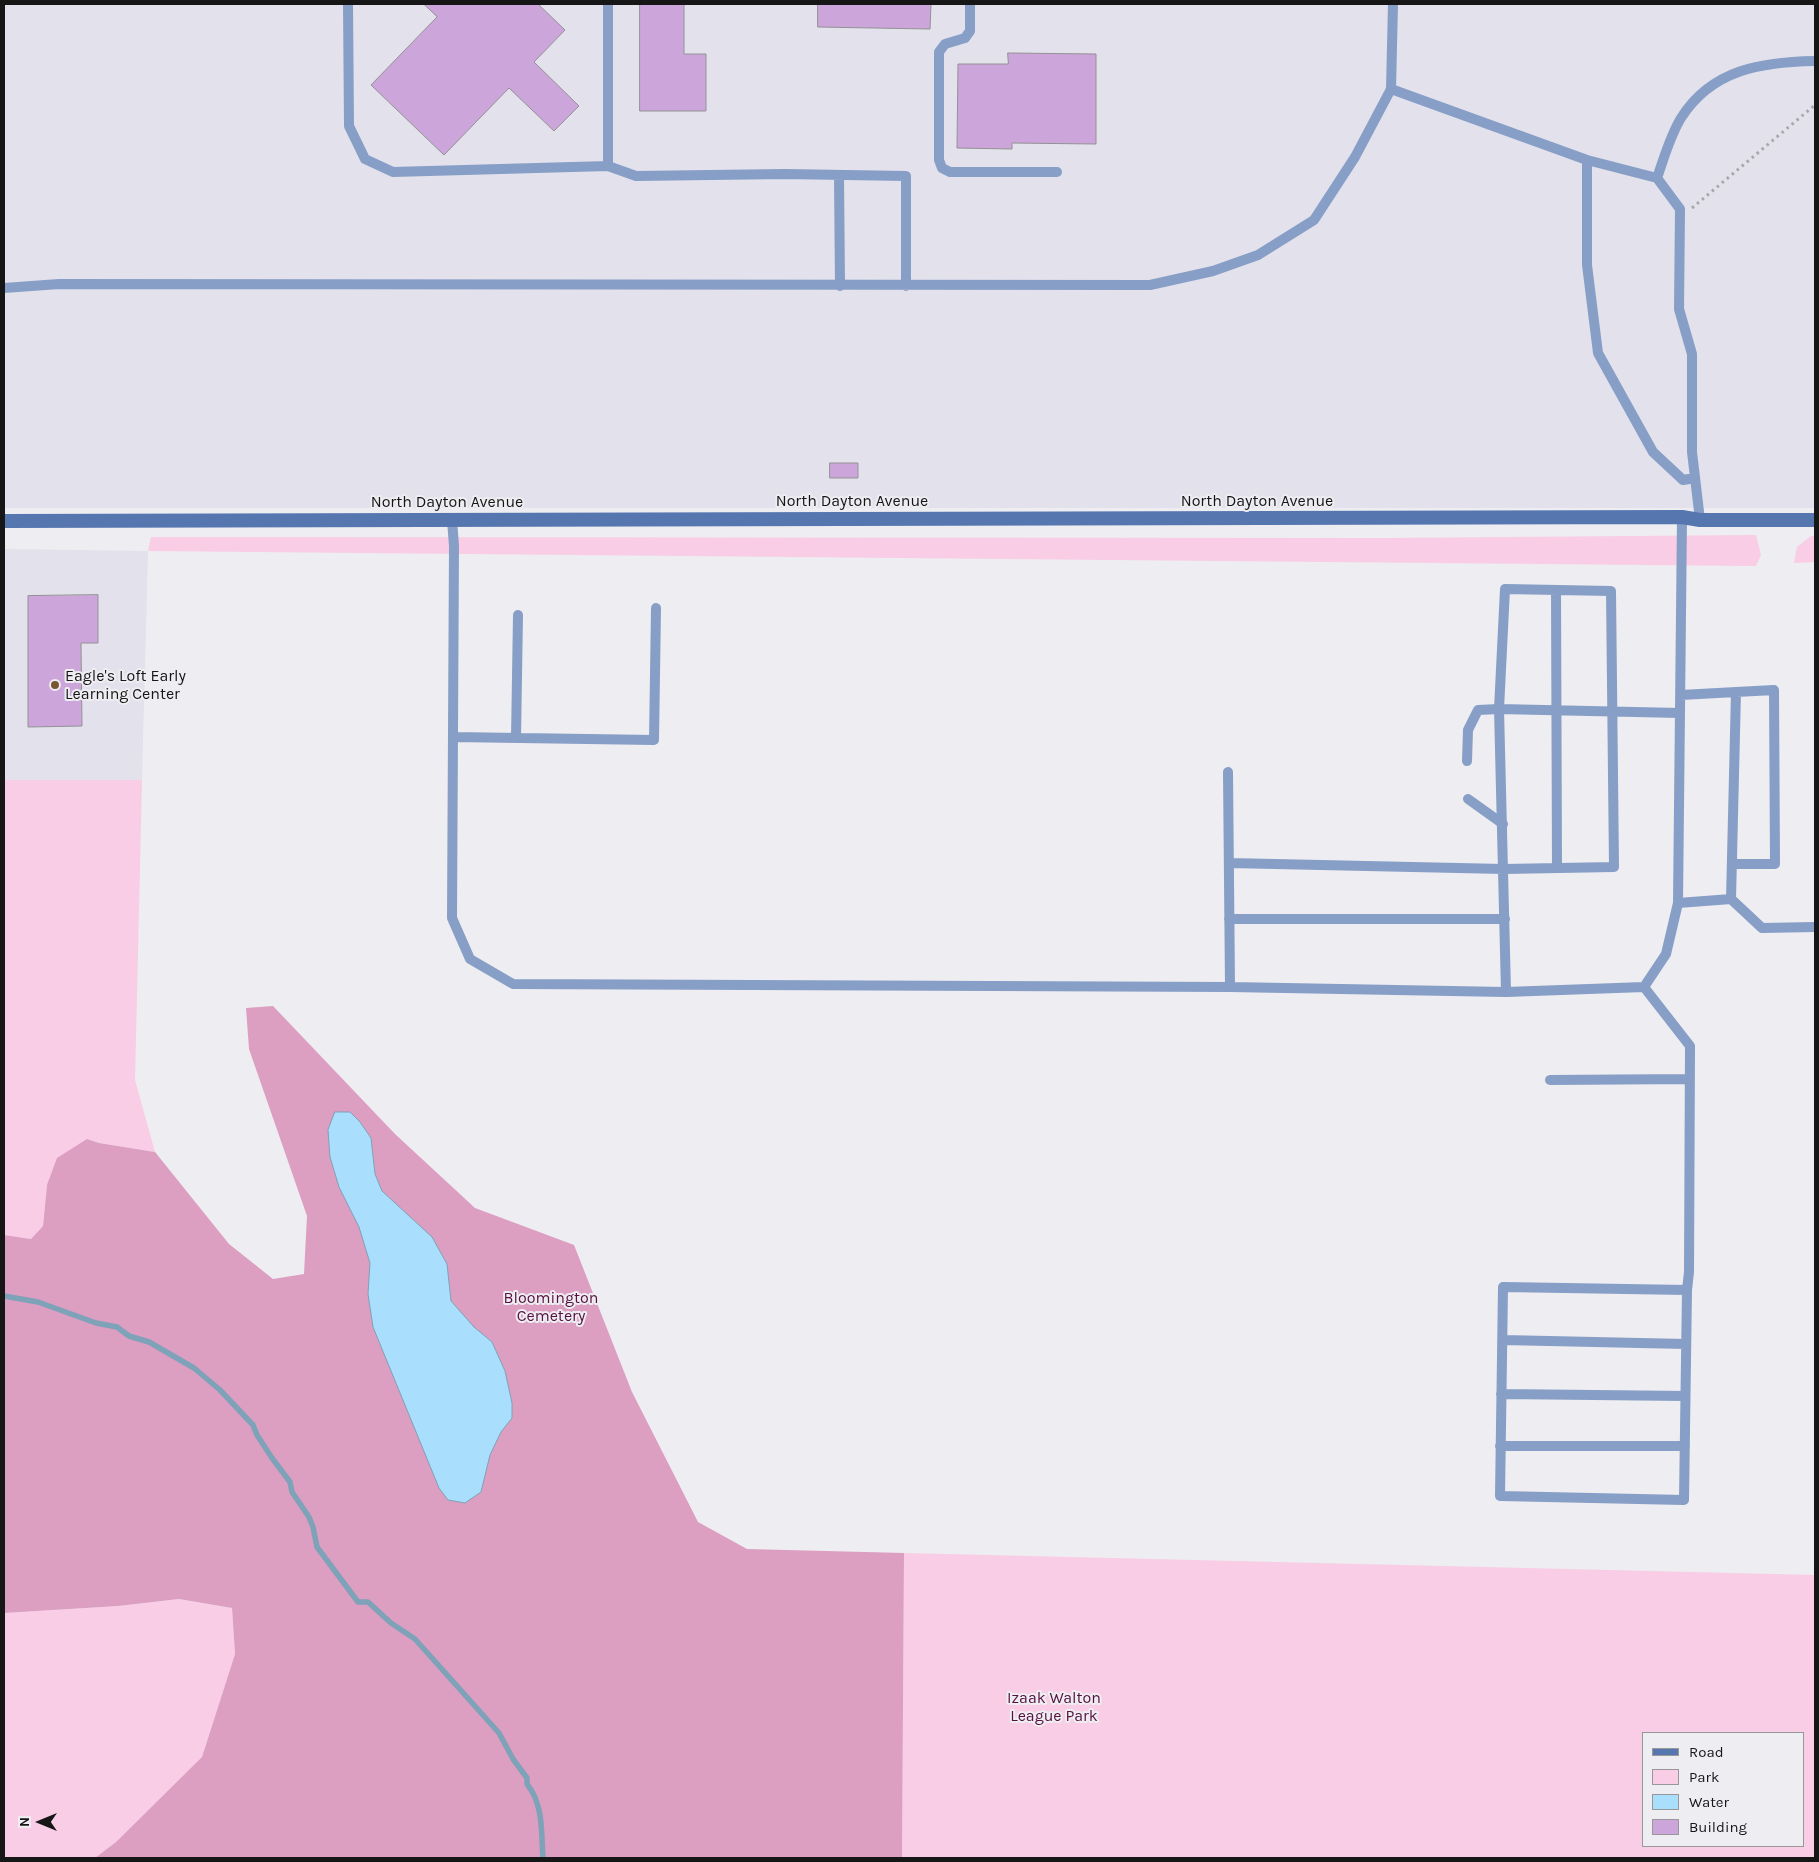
<!DOCTYPE html>
<style>
body{margin:0}
#map{position:relative;width:1819px;height:1862px;overflow:hidden;background:#eeedf1;font-family:Karla,sans-serif}
canvas{display:block}
.frame{position:absolute;inset:0;border:5px solid #161617;pointer-events:none}
.legend{position:absolute;left:1642px;top:1732px;width:162px;height:115px;box-sizing:border-box;background:#eeedf1;border:1px solid #98979a;margin:0;padding:6px 9px;list-style:none;font-size:15px;color:#161617}
.legend li{display:flex;align-items:center;gap:10px;height:25px}
.legend b{width:25px;border:1px solid #98979a}
.north{position:absolute;left:15px;top:1797px;width:50px;height:50px;-webkit-text-stroke:4px #eeedf1;paint-order:stroke;rotate:270deg;font-size:14px;font-weight:700;line-height:20px;text-align:center;color:#161617}
.north::after{content:'';display:block;margin:auto;width:18px;height:22px;background:#161617;clip-path:polygon(50% 0,100% 100%,50% 72%,0 100%)}
</style>
<div id="map">
<canvas width="1819" height="1862"></canvas>
<div class="frame"></div>
<ul class="legend">
<li><b style="height:6px;background:#5676b0"></b>Road</li>
<li><b style="height:14px;background:#f8cde5"></b>Park</li>
<li><b style="height:14px;background:#aadefd"></b>Water</li>
<li><b style="height:14px;background:#cca5da"></b>Building</li>
</ul>
<div class="north">N</div>
</div>
<script>
const context = document.querySelector('canvas').getContext('2d');
context.lineJoin = 'round';
function fill(path, color) {
  context.fillStyle = color;
  context.fill(path, 'evenodd');
}
function trace(path, color, width, dash) {
  context.strokeStyle = color;
  context.lineWidth = width;
  context.lineCap = dash ? 'butt' : 'round';
  context.setLineDash(dash || []);
  context.stroke(path);
}
function drawText(font, color, halo, rows, align = 'center') {
  context.font = font + ' Karla,sans-serif';
  context.lineWidth = 4;
  context.setLineDash([]);
  context.textBaseline = 'middle';
  context.strokeStyle = halo;
  context.fillStyle = color;
  for (const [text, x, y, turn = 0] of rows) {
    context.save();
    context.translate(x, y);
    context.rotate((+turn || 0) * Math.PI / 180);
    context.textAlign = isNaN(turn) ? turn : align;
    if (halo) context.strokeText(text, 0, 0);
    context.fillText(text, 0, 0);
    context.restore();
  }
}
fill(new Path2D(`
 M4 4H1815V508H4Z
 M4 549 148 551 142 780H4Z`), '#e2e1ec');
fill(new Path2D(`
 M1756 535 1761 555 1756 566 148 551 151 537 1385 538Z
 M1811 536H1815V562L1794 563 1797 547Z
 M4 780H142L135 1080 155 1152 99 1143 87 1139 47 1185 43 1226 31 1239 4 1235Z
 M904 1553 1815 1575V1858H902ZM1643 1733H1803V1846H1643Z
 M179 1599 232 1608 235 1654 202 1757 116 1842 95 1858H4V1613L118 1606Z`), '#f8cde5');
fill(new Path2D(`
 M273 1006 395 1134 475 1208 574 1245 632 1392 698 1522 747 1549 904 1553 902 1858H95L116 1842 202 1757 235 1654 232 1608 179 1599 118 1606 4 1613V1235L31 1239 43 1226 47 1185 57 1158 87 1139 99 1143 155 1152 229 1244 273 1279 304 1274 307 1216 249 1049 246 1008Z`), '#dc9ec1');
const water = new Path2D(`
 M335 1112H350L360 1122 371 1138 375 1174 382 1191 432 1237 447 1264 451 1301 474 1327 492 1342 505 1371 512 1403V1418L501 1432 490 1455 481 1492 465 1503 448 1500 439 1488 373 1327 368 1294 370 1263 359 1227 339 1187 330 1157 328 1130Z`);
fill(water, '#aadefd');
trace(water, '#7ea2b8', 1);
trace(new Path2D(`
 M4 1296 38 1302 96 1323 117 1327 129 1336 149 1342 194 1368 220 1390 253 1425 257 1435 272 1458 290 1482 292 1492 309 1517 313 1527 317 1547 358 1602H368L391 1623 415 1639 499 1733 513 1759 527 1778V1784C544 1805 541 1833 543 1858`), '#7ea2b8', 5.5);
const building = new Path2D(`
 M424 4H538L565 30 534 62 579 106 554 131 509 88 444 155 371 85 437 17Z
 M640 4H684V54H706V111H640Z
 M818 4H931L930 29 818 27Z
 M1008 53 1096 54V144L1012 143V149L957 148 958 64H1008Z
 M830 463H858V478H830Z
 M98 595V643H81L82 726 28 727V596Z`);
fill(building, '#cca5da');
trace(building, '#949295', 1);
trace(new Path2D(`
 M1692 208 1815 105`), '#a8a7aa', 3, [2.5, 4]);
trace(new Path2D(`
 M348 4 349 126 365 159 393 172 608 166 636 176 785 174 906 176V286
 M970 4V31L965 38 945 44 939 52V160L942 168 950 172H1057
 M1391 89 1587 160 1657 178
 M1587 160V265L1598 353 1653 452 1683 480 1695 478
 M608 166V4
 M839 175 840 286
 M4 288 59 284 1150 285 1213 271 1258 255 1314 220 1355 157 1391 89 1393 4
 M452 520 454 546 452 918 470 959 513 984 1230 987 1506 992 1499 709 1680 713
 M1700 520 1692 452V354L1679 309 1680 209 1657 178C1664 158 1670 136 1681 118 1712 69 1762 62 1815 61
 M1556 590 1557 868
 M1681 695 1736 692 1731 899 1678 903 1682 517
 M453 737 654 740 656 608
 M516 738 518 615
 M1228 772 1230 987
 M1468 799 1503 824
 M1229 863 1504 869 1614 867 1611 591 1505 589 1499 709 1478 710 1468 730 1467 761
 M1732 864H1775L1774 690 1736 692
 M1731 899 1762 928 1815 927
 M1229 919H1505
 M1644 987 1690 1046 1689 1272 1687 1290 1684 1500 1500 1496 1503 1287 1687 1290
 M1506 992 1644 987 1666 954 1678 903
 M1550 1080 1690 1079
 M1503 1340 1686 1344
 M1501 1394 1685 1396
 M1500 1446H1685`), '#879ec6', 10);
trace(new Path2D(`
 M4 521 1682 517 1700 520H1815`), '#5676b0', 14);
for (const [x, y, r, color] of [
 [55,685,5,"#79562f"]
]) {
  const dot = new Path2D();
  dot.arc(x, y, r, 0, 2 * Math.PI);
  context.fillStyle = color;
  context.fill(dot);
  trace(dot, '#eeedf1', 2);
}
drawText('16px', '#161617', '#eeedf1', [
 ["North Dayton Avenue",852,501],
 ["North Dayton Avenue",1257,501],
 ["North Dayton Avenue",447,502]
]);
drawText('16px', '#161617', '#eeedf1', [
 ["Eagle's Loft Early",65,676],
 ["Learning Center",65,694]
], 'left');
drawText('16px', '#571040', '#eeedf1', [
 ["Bloomington",551,1298],
 ["Cemetery",551,1316],
 ["Izaak Walton",1054,1698],
 ["League Park",1054,1716]
]);
</script>
